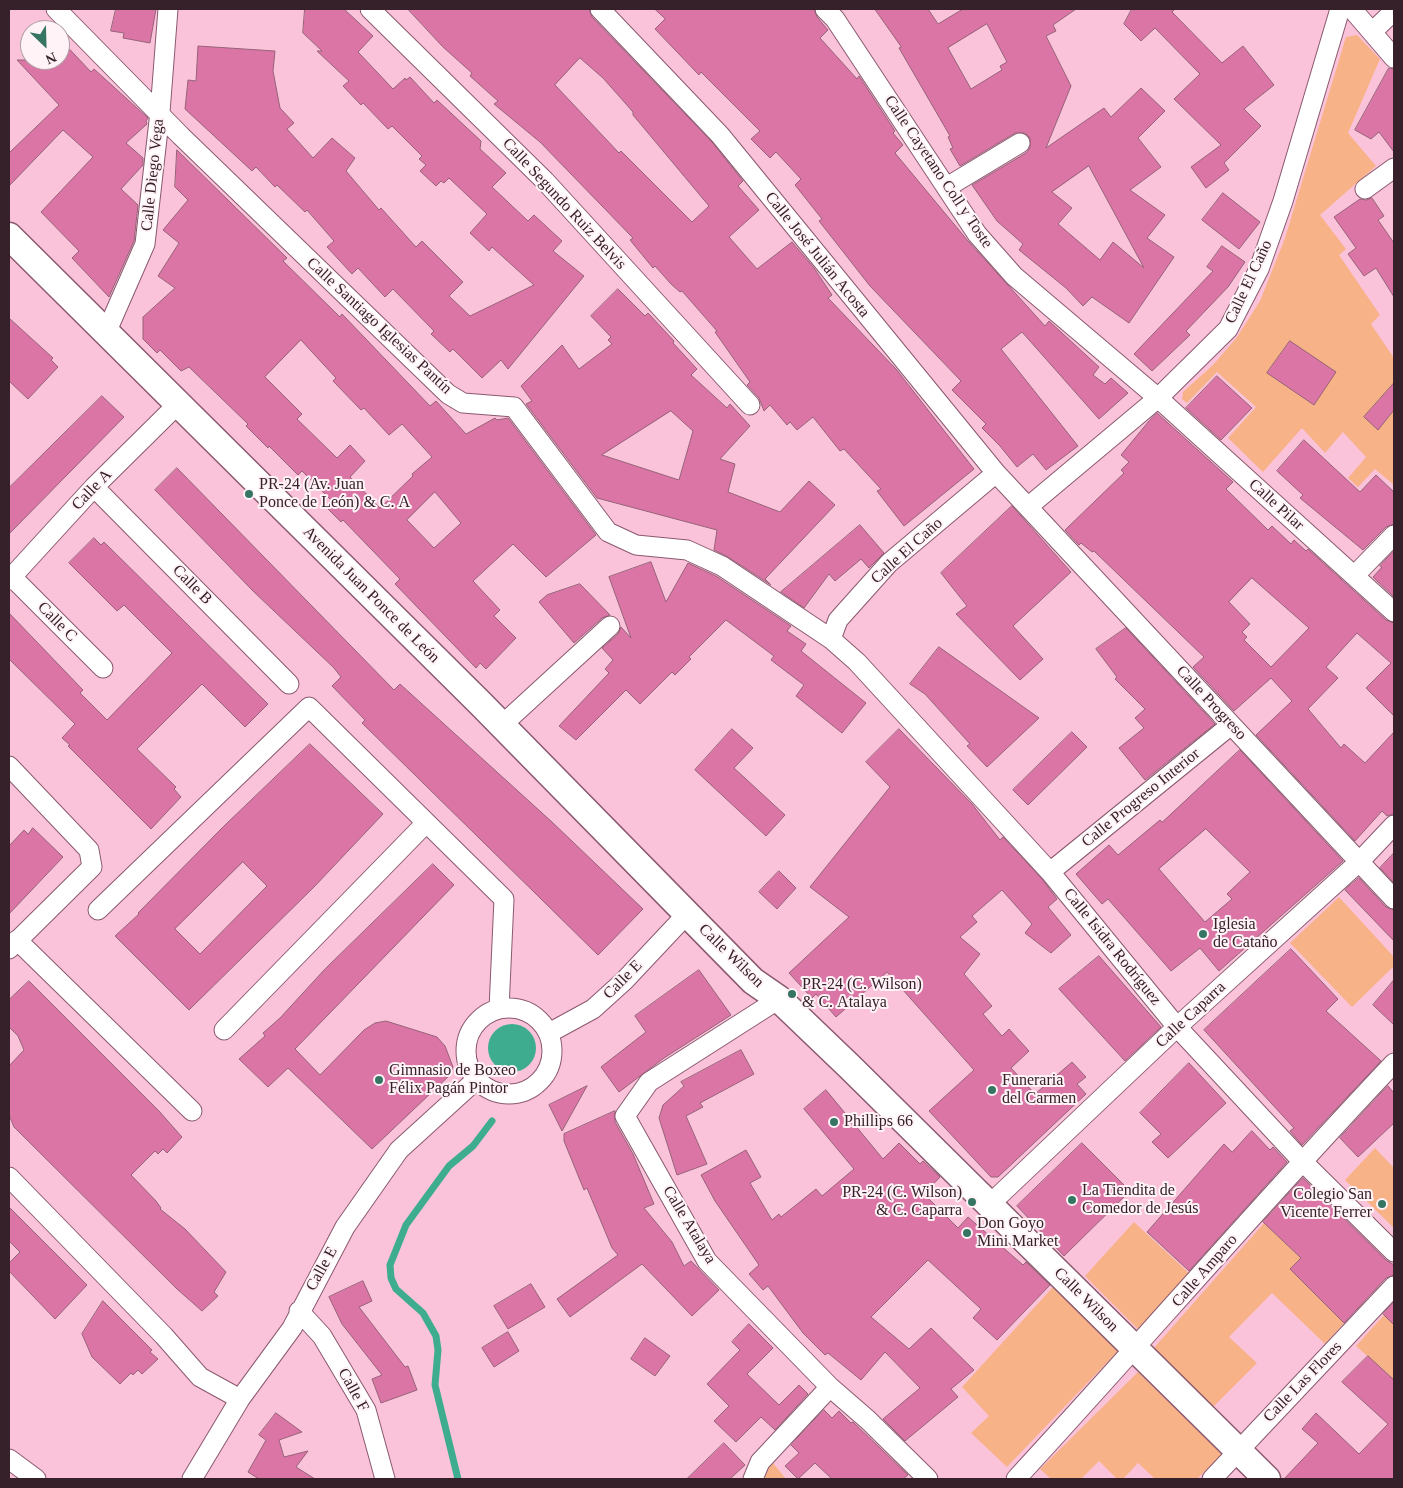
<!DOCTYPE html>
<meta charset="utf-8">
<style>
body{margin:0}
#map{position:relative;width:1403px;height:1488px;overflow:hidden;background:#fbc3da;font-family:Georgia,serif}
canvas{display:block}
.frame{position:absolute;inset:0;border:10px solid #36212a;pointer-events:none}
.north{position:absolute;left:20px;top:20px;width:50px;height:50px;box-sizing:border-box;background:#fff3f7;border:1px solid #af9fa5;border-radius:50%;rotate:156deg;font-size:14px;font-weight:700;line-height:20px;text-align:center;color:#36212a}
.north::after{content:'';display:block;margin:auto;width:18px;height:22px;background:#367563;clip-path:polygon(50% 0,100% 100%,50% 72%,0 100%)}
</style>
<div id="map">
<canvas width="1403" height="1488"></canvas>
<div class="frame"></div>
<div class="north">N</div>
</div>
<script>
const context = document.querySelector('canvas').getContext('2d');
context.lineJoin = 'round';
function fill(path, color) {
  context.fillStyle = color;
  context.fill(path, 'evenodd');
}
function trace(path, color, width, dash) {
  context.strokeStyle = color;
  context.lineWidth = width;
  context.lineCap = dash ? 'butt' : 'round';
  context.setLineDash(dash || []);
  context.stroke(path);
}
function drawText(font, color, halo, rows, align = 'center') {
  context.font = font + ' Georgia,serif';
  context.lineWidth = 4;
  context.setLineDash([]);
  context.textBaseline = 'middle';
  context.strokeStyle = halo;
  context.fillStyle = color;
  for (const [text, x, y, turn = 0] of rows) {
    context.save();
    context.translate(x, y);
    context.rotate((+turn || 0) * Math.PI / 180);
    context.textAlign = isNaN(turn) ? turn : align;
    if (halo) context.strokeText(text, 0, 0);
    context.fillText(text, 0, 0);
    context.restore();
  }
}
fill(new Path2D(`
 M1357 35 1380 59 1348 133 1376 166 1320 215 1346 249 1339 255 1380 315 1371 324 1394 358V485L1375 469 1358 487 1348 478 1366 457 1343 432 1325 453 1302 428 1263 472 1228 438 1256 407 1217 372 1187 403 1182 399 1183 392 1213 365 1237 337 1260 301 1285 238 1346 37Z
 M1339 897 1394 957V966L1352 1007 1290 943Z
 M1375 1148 1394 1168V1228L1345 1180Z
 M1134 1222 1190 1274 1140 1331 1085 1276Z
 M1264 1223 1301 1258 1290 1269 1344 1323 1325 1344 1272 1293 1229 1337 1257 1363 1213 1407 1153 1349Z
 M1053 1287 1118 1351 1007 1467 971 1433 989 1416 962 1387Z
 M1384 1315 1394 1325V1380L1356 1346Z
 M1138 1372 1222 1454 1197 1479H1155L1138 1463 1123 1479H1117L1099 1461 1081 1479H1051L1040 1469Z
 M773 1463 786 1479H760L767 1466Z`), '#f8b288');
fill(new Path2D(`
 M488 1048a24 24 0 1 1 48 0a24 24 0 1 1-48 0Z`), '#3ead8f');
trace(new Path2D(`
 M458 1479 435 1385 438 1350 436 1336 423 1313 396 1289 391 1278 390 1265 406 1225 449 1166 473 1146 492 1121`), '#3ead8f', 7);
const building = new Path2D(`
 M116 9H156L150 43 123 38 124 33 111 31Z
 M305 9H344L373 36 358 52 393 89 405 78 406 80 410 77 434 103 437 100 481 141 480 149 506 173 492 187 528 221 534 215 562 241 553 251 584 276 508 369 501 360 482 378 453 349 450 352 431 334 434 331 393 289 385 297 358 268 352 274 327 247 334 241 307 210 305 212 277 185 275 187 256 167 252 171 185 109 188 80 196 81 198 46 275 51 273 71 280 108 294 123 287 129 313 158 332 138 355 158 346 171 379 210 381 208 416 247 422 241 463 282 449 296 470 316 534 285 492 247 489 251 470 233 487 214 449 178 444 183 441 181 436 186 420 171 426 165 419 159 422 156 392 126 388 129 363 103 361 105 343 86 349 81 317 51H322L303 33Z
 M408 9H589L592 17 712 142 743 181 738 186 759 210 729 237 757 269 792 242 814 268 832 295 828 298 896 369 974 469 904 526 877 491 881 489 844 449 840 451 813 417 797 430 790 422 787 425 770 405 764 411 759 398 747 385 750 382 715 332 717 331 682 291 680 292 671 284 655 266 653 268 630 240 633 238 540 142 494 104 498 101 470 76 472 73 443 47ZM580 58 603 78 633 112V115L709 206 692 222 621 151 619 153 555 85Z
 M655 9H814L817 17 828 30 820 38 857 79 859 76 895 131 893 133 903 145 895 153 968 241 1045 326 1049 321 1099 367 1093 375 1105 384 1111 378 1128 393 1099 419 1022 332 1001 349 1078 446 1046 470 1033 454 1017 467 1000 446 982 428 986 424 952 390 961 381 870 286 819 221 822 219 795 185 801 179 776 152 770 158 751 139 760 131 701 72 699 75 655 29 665 19Z
 M875 9H928L938 24 963 9H1076L1053 25 1056 31 1046 36 1071 86 1046 148 1104 108 1111 117 1141 88 1165 111 1138 138 1161 167 1130 190 1165 215 1147 238 1174 257 1129 323 1092 297 1083 306 1066 288 1019 250 1023 244 997 221 972 185 1026 153 1030 148V138L1025 133H1015L960 166 950 149 953 148 948 137 950 136 899 48 901 47ZM987 24 1007 62 1000 66 1002 70 971 89 948 48ZM1089 166 1090 168 1144 268 1113 242 1100 260 1058 224 1072 208 1052 192Z
 M1132 9H1175L1172 12 1222 63 1243 46 1274 85 1244 109 1261 126 1224 163 1229 170 1206 188 1191 167 1221 145 1174 99 1200 74 1155 28 1141 41 1124 24Z
 M60 39 91 72 94 69 148 118 146 121 147 124 126 143 143 158V165L121 189 138 205 134 241 109 297 72 258 79 251 41 212 93 157 63 130 9 186V153L59 105 17 60H60Z
 M1389 68 1394 69V152L1379 132 1371 139 1355 130Z
 M177 150 287 258 283 261 340 317 342 314 430 406 436 401 466 434 495 418 497 420 508 418 596 535 546 577 513 544 473 581 500 610 494 616 516 638 486 669 480 663 476 668 395 584 400 579 343 520 341 522 326 507 332 501 302 471 298 475 269 446 268 448 246 426 248 424 189 367 181 371 160 350 157 353 143 339V317L175 288 158 276 179 243 163 230 188 200 175 187ZM301 340 336 378 333 381 361 410 364 408 389 435 402 424 432 457 412 474 413 476 380 508 350 477 365 461 350 445 337 458 297 419 302 414 265 377ZM435 492 461 523 434 548 407 520Z
 M1223 193 1260 222 1239 249 1202 220Z
 M1372 198 1384 216 1378 220 1394 243V297L1376 268 1364 276 1348 254 1356 248 1334 217 1360 199 1366 200Z
 M1222 246 1245 262 1228 287 1186 331 1190 335 1152 371 1134 354 1213 271 1207 267Z
 M618 289 645 316 648 313 674 341 673 343 697 369 691 375 727 408 730 404 750 426 720 459 735 464 728 492 780 512 809 481 835 505 765 579 771 585 728 557 714 550 717 530 597 498 526 404 532 401 521 386 562 345 579 369 612 344 608 340 611 337 591 316ZM671 411 693 431 679 480 602 455Z
 M9 318 53 358 51 360 58 367 28 399 9 381Z
 M1290 341 1336 372 1314 405 1267 373Z
 M1217 376 1252 408 1221 440 1186 408Z
 M1394 383V410L1378 430 1364 417Z
 M102 396 124 417 9 534V488Z
 M1157 413 1233 482 1226 489 1268 530 1272 526 1291 544 1294 540 1306 551 1308 549 1386 620 1394 623V716L1366 688 1391 663 1357 633 1326 667 1338 678 1308 709 1341 748 1344 744 1365 763 1394 732V814L1387 816 1382 811 1355 841 1256 735 1292 701 1271 678 1234 711 1193 667 1204 657 1094 551 1092 552 1081 543 1079 545 1065 530 1124 473 1121 470 1129 462 1121 455 1149 421ZM1252 578 1309 628 1271 667 1244 640 1247 637 1242 632 1250 624 1229 602Z
 M1304 440 1360 492 1376 475 1394 492V524L1386 527 1363 550 1300 498 1303 495 1277 471Z
 M177 468 394 690 400 684 552 822 643 909 598 955 362 723 365 720 332 686 341 677 334 668 253 591 155 490Z
 M1012 506 1071 572 1013 626 1043 659 1020 680 956 614 967 606 941 573Z
 M860 525 884 553 869 568 861 559 835 581 829 574 804 608 781 592Z
 M94 538 101 545 104 542 268 704 245 727 202 684 137 749 176 787 174 789 181 797 151 829 68 746 70 745 62 738 75 724 9 659V613L83 690 80 693 107 720 172 653 124 605 117 611 69 563Z
 M1394 551V597L1373 577 1382 567 1380 566Z
 M651 562 666 602 688 563 716 576 791 626 787 631 806 644 801 651 866 703 842 733 796 696 804 685 771 660 774 656 726 620 689 657 691 659 675 675 672 672 640 704 626 690 576 740 559 726 609 673 605 669 613 660 602 648 618 634 621 627 631 638 609 577Z
 M580 584 610 615 602 618 574 643 539 602 547 595Z
 M1126 628 1215 724 1145 780 1119 748 1144 728 1135 718 1145 709 1115 679 1117 677 1096 649Z
 M939 647 1039 718 987 767 967 746 970 744 925 694 910 684Z
 M732 729 753 748 734 768 785 815 766 836 695 770Z
 M899 729 972 804 1000 840 1003 837 1042 879 1057 899 1048 907 1071 935 1051 953 1025 933 1032 924 1002 890 972 916 977 922 960 937 980 954 964 974 992 1006 983 1014 1002 1036 1009 1029 1029 1051 1011 1068 1035 1094 1072 1062 1086 1077 1077 1084 1086 1094 998 1177H991L929 1111 974 1070 887 972 836 1017 816 994 812 998 789 973 849 917 810 887 890 787 866 762Z
 M1072 732 1087 747 1028 805 1013 790Z
 M310 744 383 814 314 887 189 1010 115 936 139 914 138 913 223 827ZM243 862 267 886 200 954 175 929Z
 M1240 750 1343 861 1219 971 1200 948 1171 971 1108 899 1102 904 1076 874 1109 845 1118 855 1160 820 1162 822ZM1206 829 1250 872 1227 894 1232 899 1205 922 1159 869Z
 M33 828 63 857 9 914V846L24 830 28 834Z
 M1394 853V883L1380 868Z
 M433 864 454 885 295 1049 320 1075 364 1030 375 1023 386 1021 437 1037 445 1046 453 1067 451 1074 372 1149 288 1068 268 1087 239 1059 265 1036 263 1033 280 1018 325 969Z
 M779 871 796 888 777 909 759 892Z
 M1359 878 1386 907 1394 910V941L1345 890Z
 M1291 949 1338 999 1326 1011 1381 1061 1302 1145 1290 1131 1294 1128 1204 1030Z
 M1099 956 1161 1027 1125 1061 1059 989Z
 M699 970 731 1015 664 1058 619 1092 601 1067 646 1032 635 1016Z
 M1394 980V1025L1373 1005Z
 M29 981 159 1111 182 1137 167 1153 163 1149 158 1154 155 1151 131 1175 156 1201 161 1208 160 1209 185 1229 226 1272 214 1292 218 1296 202 1311 177 1289 14 1127 9 1115V1066L24 1050 18 1036 9 1027V1000Z
 M741 1050 754 1074 700 1103 703 1107 686 1116 707 1164 677 1175 659 1118 663 1105 684 1086 681 1082Z
 M1189 1063 1226 1103 1168 1158 1152 1142 1161 1134 1140 1113Z
 M587 1086 562 1131 549 1105Z
 M1388 1086 1394 1093V1123L1358 1157 1340 1138Z
 M826 1090 883 1159 899 1143 920 1164 923 1161 940 1177 924 1194 958 1228 968 1217 1023 1265 1026 1262 1050 1285 997 1340 973 1318 981 1309 928 1260 871 1317 909 1349 931 1328 974 1370 951 1389 958 1397 905 1441 883 1419 920 1388 885 1352 861 1380 828 1353 825 1355 803 1333 768 1286 763 1290 749 1274 759 1265 715 1201 701 1175 746 1150 761 1177 750 1183 772 1220 779 1214 781 1217 816 1189 822 1196 854 1169 804 1109Z
 M615 1111V1122L633 1154 654 1204 644 1208 672 1242 684 1266 691 1261 719 1290 692 1316 642 1264 570 1317 557 1299 618 1255 612 1248 587 1188 584 1190 564 1141V1134Z
 M1252 1131 1270 1150 1273 1147 1287 1162 1189 1271 1147 1232 1224 1144 1232 1152Z
 M1082 1143 1130 1191 1064 1256 1017 1206Z
 M1303 1178 1386 1260 1394 1265V1275L1386 1278 1344 1323 1290 1269 1301 1258 1263 1222Z
 M9 1207 87 1285 55 1319 9 1271V1263L20 1252 9 1241Z
 M363 1281 372 1301 359 1307 405 1367 408 1366 417 1390 381 1403 372 1379 382 1375 342 1324 329 1297Z
 M531 1284 545 1307 508 1329 494 1306Z
 M103 1301 152 1350 150 1352 158 1359 142 1374 138 1370 133 1375 131 1373 120 1384 92 1357 82 1334Z
 M1394 1302V1325L1383 1314Z
 M749 1324 773 1348 747 1374 779 1405 799 1385 808 1394 775 1430 761 1417 736 1442 714 1421 729 1406 707 1384 740 1350 732 1342Z
 M508 1332 519 1351 494 1367 482 1348Z
 M645 1338 670 1356 655 1376 631 1359Z
 M1368 1356 1394 1380V1479H1284L1318 1443 1302 1429 1316 1413 1359 1454 1388 1424 1342 1382Z
 M824 1410 832 1418 839 1411 851 1423 853 1422 908 1475 903 1479H832L815 1463 798 1479 785 1466 799 1453 791 1445Z
 M276 1413 302 1432 279 1440 284 1457 308 1451 296 1467 315 1479H259L248 1472 266 1440 259 1435Z
 M724 1443 745 1465 730 1479H687Z`);
fill(building, '#db75a5');
trace(building, '#956379', 1);
const minor = new Path2D(`
 M56 9 181 136 448 394 463 403 514 407 608 532 636 545 687 550 722 566 831 639 857 662 1050 872 1177 1027 1302 1161 1394 1252
 M370 9 545 181 750 405
 M600 9 720 135 996 473 1394 899
 M825 9 835 19 977 234 1014 276 1158 398 1394 612
 M1352 9 1394 58
 M1372 32 1394 11
 M947 187 1020 143
 M1365 189 1394 168
 M106 333 145 244 160 112 168 9
 M94 487 289 684
 M1029 506 1158 398 1228 329 1259 269 1283 201 1340 9
 M1354 576 1394 535
 M12 577 103 668
 M9 580 94 487 178 404
 M831 639 838 620 889 563 996 473
 M502 725 610 626
 M9 766 89 850 92 867 9 949
 M1050 872 1231 725
 M98 910 309 707 504 899 499 1009
 M17 940 192 1111
 M779 999 649 1082 625 1116 707 1261 830 1387 868 1420 928 1479
 M466 1051a43 43 0 1 1 86 0a43 43 0 1 1-86 0Z
 M224 1030 425 824
 M549 1033 593 1009 624 981 687 914
 M9 1177 164 1336 200 1377 240 1399
 M989 1205 1177 1027 1359 862 1394 825
 M299 1311 322 1336 366 1410 385 1479
 M9 1459 36 1479
 M192 1479 240 1399 292 1328 345 1227 399 1150 477 1079
 M753 1479 760 1462 830 1387
 M1016 1479C1143 1341 1265 1199 1394 1063
 M1212 1479 1394 1286`);
const secondary = new Path2D(`
 M9 236 480 703 753 981 779 999 851 1068 1267 1479`);
trace(minor, '#8a596f', 21);
trace(secondary, '#8a596f', 29);
trace(minor, '#fff', 19);
trace(secondary, '#fff', 26);
for (const [x, y, r, color] of [
 [249,494,5,"#367563"],
 [1203,934,5,"#367563"],
 [792,994,5,"#367563"],
 [379,1080,5,"#367563"],
 [992,1090,5,"#367563"],
 [834,1122,5,"#367563"],
 [1072,1200,5,"#367563"],
 [972,1202,5,"#367563"],
 [1382,1204,5,"#367563"],
 [967,1233,5,"#367563"]
]) {
  const dot = new Path2D();
  dot.arc(x, y, r, 0, 2 * Math.PI);
  context.fillStyle = color;
  context.fill(dot);
  trace(dot, '#fff3f7', 2);
}
drawText('16px', '#36212a', '#fff3f7', [
 ["Calle Cayetano Coll y Toste",938,172,56],
 ["Calle Diego Vega",153,175,-84],
 ["Calle Segundo Ruiz Belvis",564,204,47],
 ["Calle José Julián Acosta",817,255,51],
 ["Calle El Caño",1249,282,-65],
 ["Calle Santiago Iglesias Pantín",379,326,43],
 ["Calle A",92,490,-46],
 ["Calle Pilar",1276,505,42],
 ["Calle El Caño",907,551,-42],
 ["Calle B",192,585,45],
 ["Avenida Juan Ponce de León",371,595,45],
 ["Calle C",57,622,45],
 ["Calle Progreso",1211,703,47],
 ["Calle Progreso Interior",1141,798,-39],
 ["Calle Isidra Rodríguez",1112,947,51],
 ["Calle Wilson",731,956,44],
 ["Calle E",623,980,-45],
 ["Calle Caparra",1191,1015,-43],
 ["Calle Atalaya",689,1225,59],
 ["Calle E",322,1269,-61],
 ["Calle Amparo",1205,1271,-49],
 ["Calle Wilson",1086,1300,45],
 ["Calle Las Flores",1303,1382,-46],
 ["Calle F",353,1390,61]
]);
drawText('16px', '#36212a', '#fff3f7', [
 ["PR-24 (Av. Juan",259,485],
 ["Ponce de León) & C. A",259,503],
 ["Iglesia",1213,925],
 ["de Cataño",1213,943],
 ["PR-24 (C. Wilson)",802,985],
 ["& C. Atalaya",802,1003],
 ["Gimnasio de Boxeo",389,1071],
 ["Félix Pagán Pintor",389,1089],
 ["Funeraria",1002,1081],
 ["del Carmen",1002,1099],
 ["Phillips 66",844,1122],
 ["La Tiendita de",1082,1191],
 ["Comedor de Jesús",1082,1209],
 ["PR-24 (C. Wilson)",962,1193,"right"],
 ["& C. Caparra",962,1211,"right"],
 ["Colegio San",1372,1195,"right"],
 ["Vicente Ferrer",1372,1213,"right"],
 ["Don Goyo",977,1224],
 ["Mini Market",977,1242]
], 'left');
</script>
